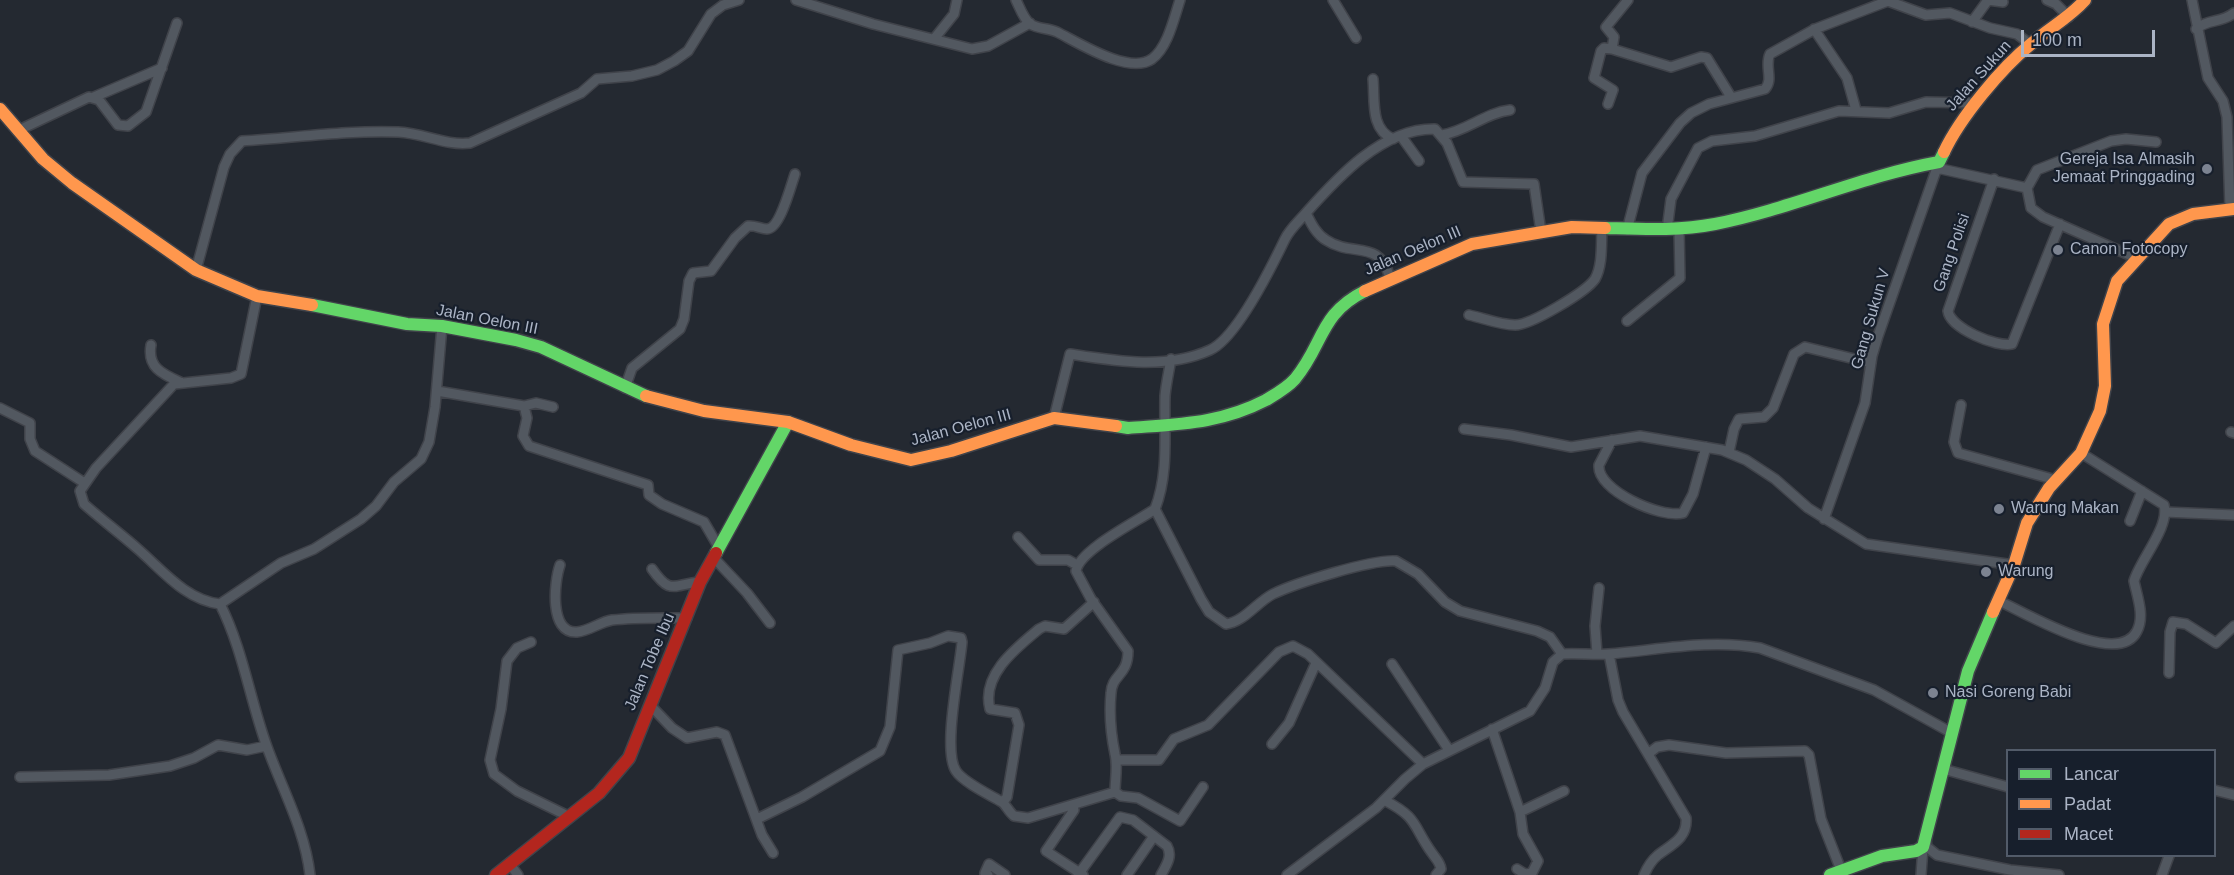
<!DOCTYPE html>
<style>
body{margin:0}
#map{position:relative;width:2234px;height:875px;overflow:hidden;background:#242931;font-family:Arial,sans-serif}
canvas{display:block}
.legend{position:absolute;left:2006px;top:749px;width:210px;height:108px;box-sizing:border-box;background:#171f2c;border:2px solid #525b69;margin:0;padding:8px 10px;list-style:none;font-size:18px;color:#abb4c5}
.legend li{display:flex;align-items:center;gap:12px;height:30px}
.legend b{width:30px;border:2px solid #525b69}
.scale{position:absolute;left:2021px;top:30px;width:134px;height:27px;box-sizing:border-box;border:3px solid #abb4c5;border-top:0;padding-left:8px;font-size:18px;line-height:21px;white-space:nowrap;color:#abb4c5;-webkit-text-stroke:4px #171f2c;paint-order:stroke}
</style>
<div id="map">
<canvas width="2234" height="875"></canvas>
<ul class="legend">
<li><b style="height:8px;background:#63d668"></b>Lancar</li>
<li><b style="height:8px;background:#ff974d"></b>Padat</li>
<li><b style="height:8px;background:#b3261e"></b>Macet</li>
</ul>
<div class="scale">100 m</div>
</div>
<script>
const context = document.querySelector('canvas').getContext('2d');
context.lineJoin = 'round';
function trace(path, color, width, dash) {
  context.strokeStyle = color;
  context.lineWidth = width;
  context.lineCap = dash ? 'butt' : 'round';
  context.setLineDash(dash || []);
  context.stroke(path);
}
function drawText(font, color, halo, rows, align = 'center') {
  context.font = font + ' Arial,sans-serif';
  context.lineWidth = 4.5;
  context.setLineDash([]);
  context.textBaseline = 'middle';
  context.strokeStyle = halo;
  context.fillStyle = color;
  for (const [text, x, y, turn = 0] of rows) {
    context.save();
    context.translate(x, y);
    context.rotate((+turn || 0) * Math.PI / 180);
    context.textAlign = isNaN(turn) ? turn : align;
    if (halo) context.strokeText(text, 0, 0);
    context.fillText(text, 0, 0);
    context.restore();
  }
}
const street = new Path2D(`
 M796 0 873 24 972 49 988 46 1030 23
 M1016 0C1020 8 1023 18 1030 24 1038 29 1048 28 1057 32 1079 43 1129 75 1152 59 1168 47 1174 18 1180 0
 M1333 0 1356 38
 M1628 0 1606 27 1614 37 1612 49 1671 67 1701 57 1707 58 1731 97
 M1988 0 2003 2
 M2047 0 2056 4 2069 17
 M2192 0 2208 78 2223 101 2227 117 2230 209
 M1972 22 1988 0
 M1814 29 1847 78 1856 110
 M2196 29C2209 18 2220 24 2234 13
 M934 39 954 14 957 0
 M1373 79C1375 101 1370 129 1393 139
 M94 97 162 68
 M1608 104 1613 90 1594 78 1601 51 1604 48 1612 49
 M17 131 89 97 99 100 118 125 128 126 146 112 177 23
 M1442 135C1467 131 1485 113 1510 110
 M1401 136 1419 161
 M1937 168 2027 188 2031 208 2043 217 2136 258
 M1994 179 1948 311C1950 328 1997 348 2012 344L2060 224
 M2027 188 2037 170 2111 141 2126 139 2156 142
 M1306 213C1311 223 1316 234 1326 240 1353 258 1379 238 1390 278
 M1627 230 1642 173 1680 123 1691 113 1709 104 1765 89C1774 79 1764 66 1770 54L1815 29 1888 1 1926 15 1950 13 1990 28 2017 34 2030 44
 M1667 230 1671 199 1698 148 1712 141 1755 136 1839 111 1889 113 1926 102 1977 103
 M196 270 224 167 230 154 242 141C294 138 347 130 398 132 423 133 446 146 470 143L581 93 597 79 632 76 657 70 674 61 688 51 711 14 723 5 739 0
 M257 296 241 374 231 378 174 384 96 468 80 491 84 504C102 520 121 534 139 550 163 571 186 600 220 604L281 563 314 549 361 519 376 506 394 482 421 459 429 442 435 407 442 326
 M1469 315C1483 318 1500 325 1515 325 1531 325 1586 292 1595 279 1603 265 1601 243 1602 228
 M1627 321 1680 278 1679 229
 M151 345C147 367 162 374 180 382
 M625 388 632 368 680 329 684 319 689 281 693 273 711 271 735 238 748 226C755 225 761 229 767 229 780 229 791 185 795 174
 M437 391 524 406 527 418 523 436 529 446 648 485 649 495 662 504 704 522 718 546
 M1961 405 1954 442 1958 453 2056 480
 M524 406 536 403 553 407
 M0 408 30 423V439L35 451 83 482
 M1054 418 1070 354C1115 361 1166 370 1210 350 1237 338 1272 266 1285 239 1290 229 1298 222 1305 214 1337 178 1382 128 1435 129L1447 143 1463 182 1534 184 1541 232
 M1464 429 1511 435 1571 447 1640 436 1722 450 1746 460 1775 479 1808 508 1866 544 2014 565
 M2231 432 2234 433
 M1612 440 1599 465C1596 490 1661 519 1683 513L1693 494 1706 447
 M1729 452 1734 429 1739 419 1764 417 1773 408 1794 354 1805 347 1871 363
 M1155 509 1201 599 1209 612 1226 624C1244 622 1257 602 1273 594 1296 583 1372 559 1396 561L1418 574 1445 602 1460 611 1537 631 1550 637 1562 654
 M2165 512 2234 515
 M1824 519 1865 403 1872 356 1878 336 1939 162
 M2130 521 2142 491
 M1018 537 1039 560H1068L1077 565
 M713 557 747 593 770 623
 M560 565C554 582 549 634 577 632 589 631 600 622 612 620 637 617 662 618 687 618
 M652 569C671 596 673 584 700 582
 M1997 600C2024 612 2118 669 2137 631 2145 616 2137 596 2134 581 2140 560 2170 527 2164 505L2081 453
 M220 604C242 647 250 699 266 744 281 787 305 829 310 875
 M531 642 517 648 507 661 501 709 490 760 494 774 517 791 568 816
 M1597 654 1595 626 1599 588
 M1609 654 1618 700 1623 712 1686 818C1688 838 1671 845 1658 855 1652 860 1647 868 1644 875
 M1392 664 1449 750
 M2169 673 2170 632 2173 622 2186 624 2216 643 2234 626
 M650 705 672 728 687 738 717 732 725 735 762 835 773 853
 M1492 729 1520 812 1564 791
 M1272 744 1289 723 1316 663
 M1648 754 1657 747 1669 745 1726 753 1805 751 1809 755 1821 819 1841 870
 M1116 760H1159L1174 739 1208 725 1279 652 1293 646 1308 654 1423 764
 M1943 769 2008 787
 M20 777 109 775 170 766 194 758 218 745 247 750 266 746
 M2214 790 2234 795
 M1115 792C1115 780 1118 766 1115 754 1111 735 1109 714 1111 693 1112 674 1128 676 1128 651L1091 599 1076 571C1079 550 1138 521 1155 509 1169 473 1164 434 1165 396 1166 384 1169 371 1171 359
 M1115 792 1121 796 1138 798 1180 821 1203 787
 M1384 800C1419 818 1412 825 1432 853 1436 859 1440 862 1441 869L1436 875
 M1003 802 1007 797 1019 725 1015 713 990 709C981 675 1016 648 1039 629L1045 626 1064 629 1094 602
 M1074 810 1046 851 1083 875
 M757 819 802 797 880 751 890 727 898 650 930 643 948 636 961 638 962 642C960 668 942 750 956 771 963 782 990 795 1002 802 1006 805 1009 812 1014 816L1028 818 1115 792
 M1926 838 1927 847 1937 855 2010 870 2059 875
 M509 863 518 875
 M1517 869 1525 874 1532 873 1538 861 1523 834 1520 812
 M988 875 985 873 989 864 1005 875
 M1078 875 1120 817 1133 820 1167 846C1173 856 1166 866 1161 875
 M1127 875 1154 836
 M1287 875 1376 808 1405 779 1423 764 1530 711 1545 688 1553 662 1562 654C1578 653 1593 655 1608 654 1659 650 1709 639 1760 648L1874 690 1952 733
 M1921 875 1923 847
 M2162 875 2169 856`);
const fast = new Path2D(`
 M1605 228C1642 229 1678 231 1715 224 1791 209 1862 176 1939 162L1944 152
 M312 305 407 324 442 326 516 340 541 347 646 396
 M1116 426 1128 428C1178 424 1220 424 1266 400 1276 394 1287 388 1295 379 1324 344 1319 314 1365 291
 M716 553 788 422
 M1830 875 1882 856 1916 851 1923 847 1968 671 1993 612`);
const slow = new Path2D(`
 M0 109 43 159 72 183 196 270 257 296 312 305
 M1944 152C1960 118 2001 68 2031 44 2049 28 2069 18 2085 0
 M1365 291 1472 244 1572 227 1605 228
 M646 396 704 411 788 422 851 445 911 460 951 451 1054 418 1116 426
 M1993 612 2014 565 2027 523 2049 488 2081 453 2100 411 2105 386 2103 324 2117 281 2169 224 2193 214 2234 209`);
const jam = new Path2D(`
 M496 875 599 793 629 758 700 582 716 553`);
trace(street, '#40434a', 12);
trace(fast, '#40434a', 15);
trace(slow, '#40434a', 15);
trace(jam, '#40434a', 15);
trace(street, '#525860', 9);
trace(fast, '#63d668', 12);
trace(slow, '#ff974d', 12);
trace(jam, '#b3261e', 12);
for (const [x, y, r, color] of [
 [2207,169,6,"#7c8391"],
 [2058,250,6,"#7c8391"],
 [1999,509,6,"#7c8391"],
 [1986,572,6,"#7c8391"],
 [1933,693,6,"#7c8391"]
]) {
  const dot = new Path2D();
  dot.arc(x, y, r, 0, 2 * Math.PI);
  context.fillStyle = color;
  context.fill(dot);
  trace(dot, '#171f2c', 2);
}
drawText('16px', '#abb4c5', '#171f2c', [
 ["Jalan Sukun",1979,76,-48],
 ["Jalan Oelon III",1413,251,-23],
 ["Gang Polisi",1952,253,-71],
 ["Gang Sukun V",1871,319,-74],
 ["Jalan Oelon III",487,320,11],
 ["Jalan Oelon III",961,428,-15],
 ["Jalan Tobe Ibu",650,662,-67]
]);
drawText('16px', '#abb4c5', '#171f2c', [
 ["Gereja Isa Almasih",2195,160,"right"],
 ["Jemaat Pringgading",2195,178,"right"],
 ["Canon Fotocopy",2070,250],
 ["Warung Makan",2011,509],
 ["Warung",1998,572],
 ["Nasi Goreng Babi",1945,693]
], 'left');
</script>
